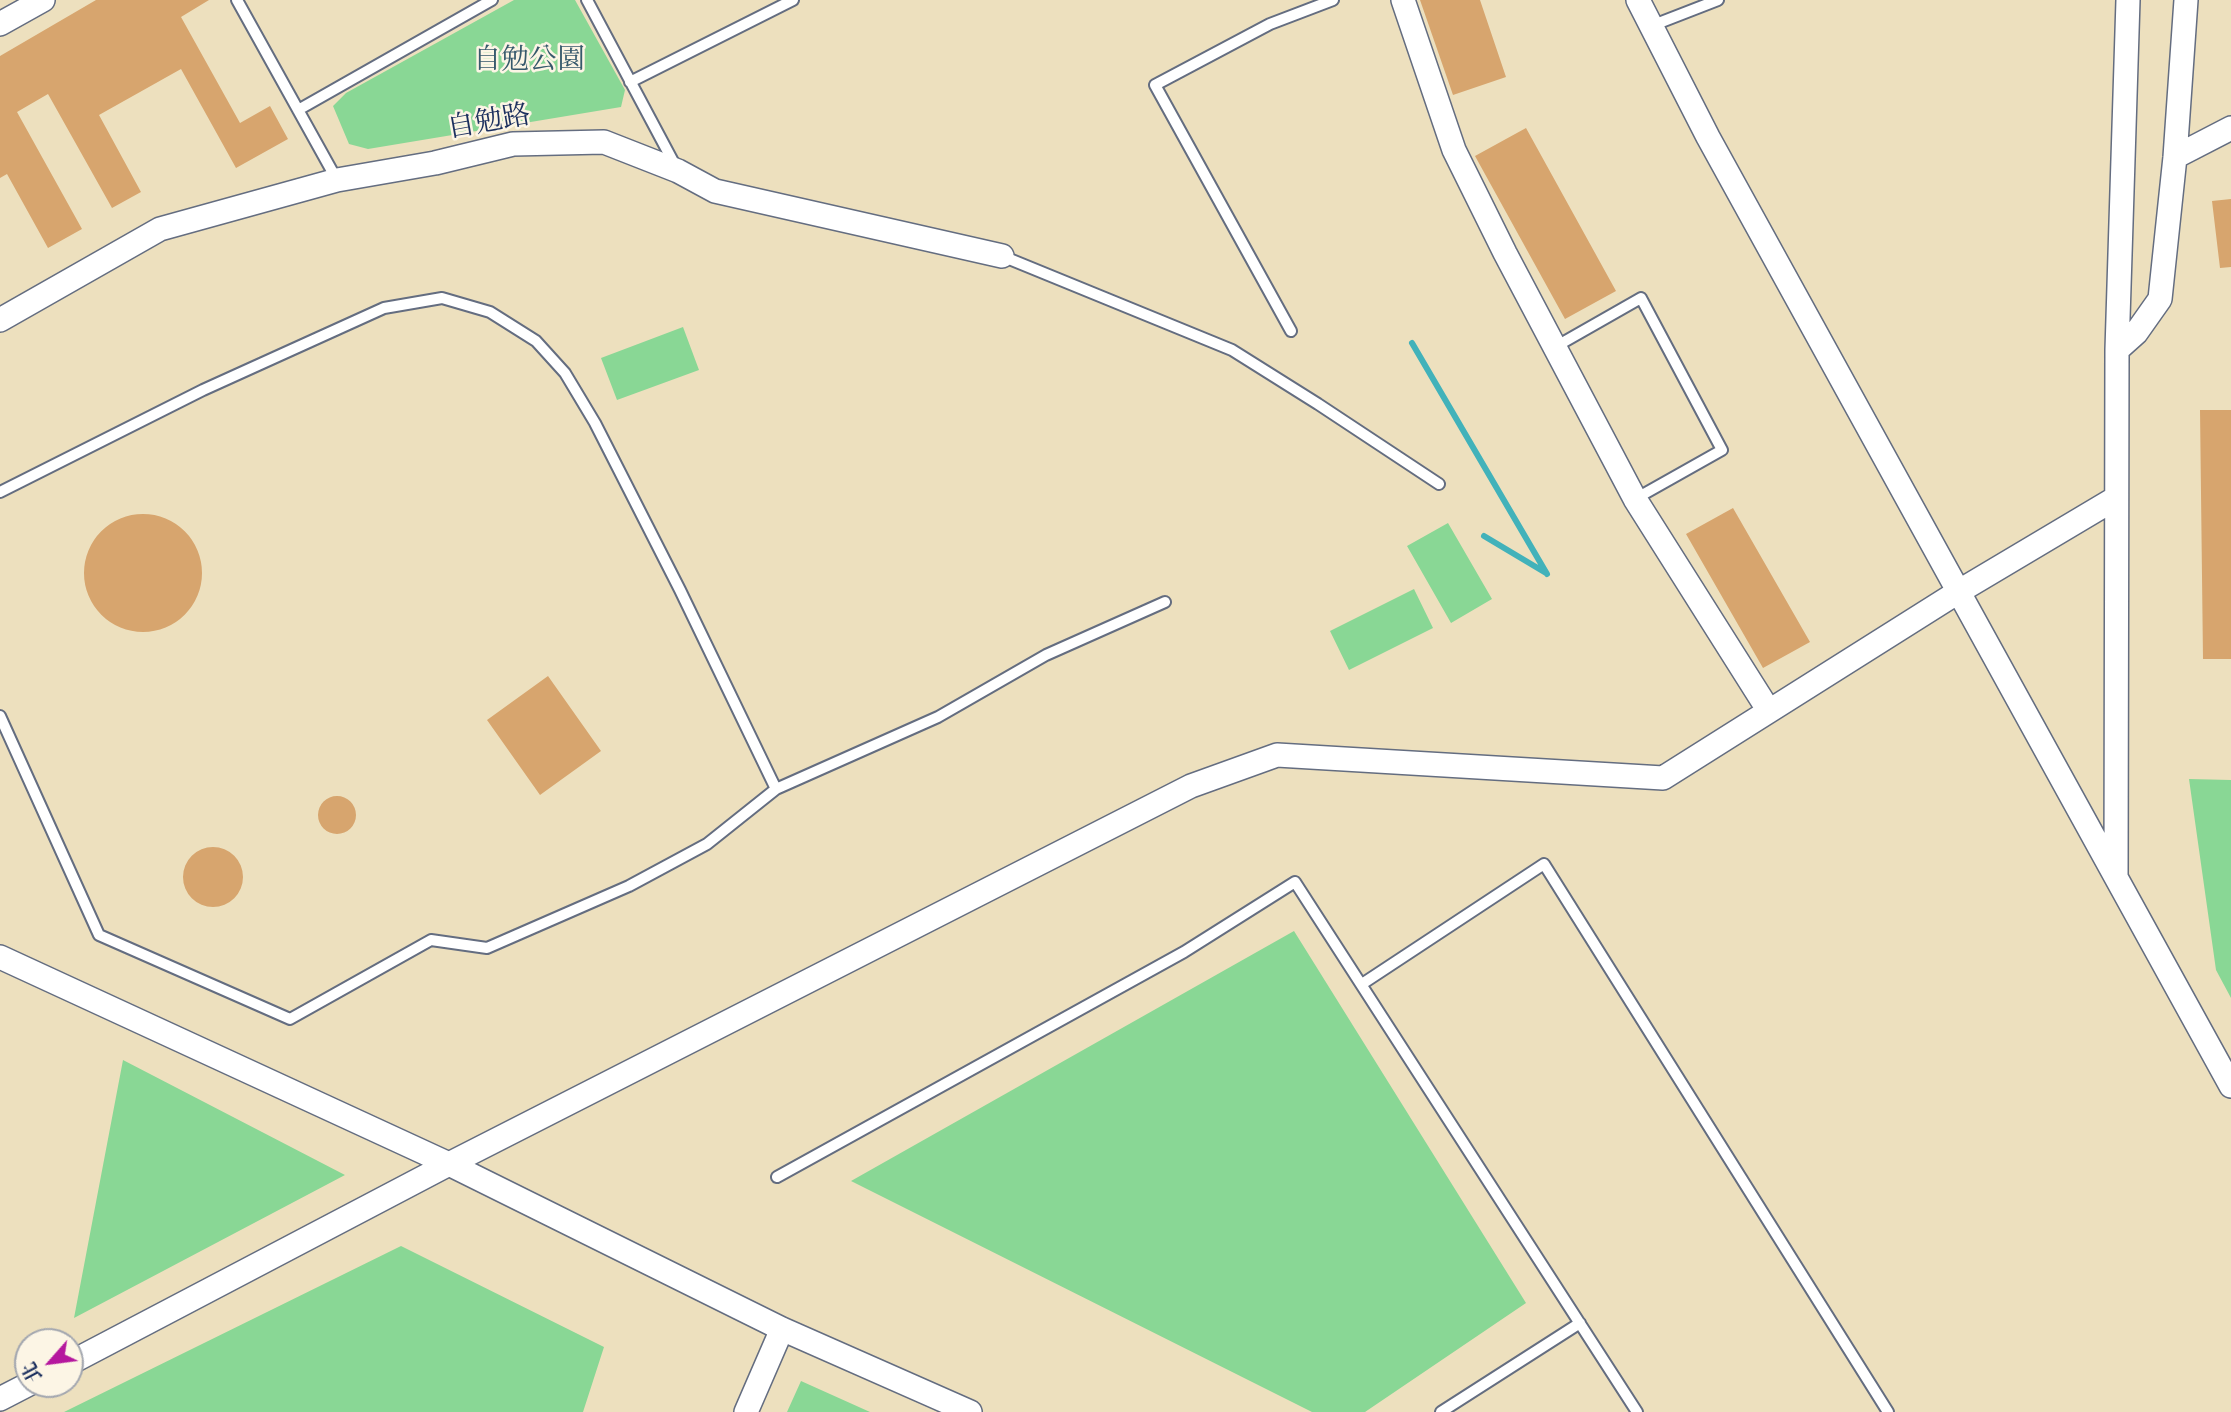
<!DOCTYPE html>
<meta charset="utf-8">
<style>
body{margin:0}
#map{position:relative;width:2231px;height:1412px;overflow:hidden;background:#ede0be;font-family:Alegreya,"Noto Serif TC",serif}
canvas{display:block}
.north{position:absolute;left:14px;top:1328px;width:70px;height:70px;box-sizing:border-box;background:#fcf5e5;border:2px solid #a2a6af;border-radius:50%;rotate:242deg;font-size:19px;font-weight:700;line-height:28px;text-align:center;color:#1b2f5e}
.north::after{content:'';display:block;margin:auto;width:24px;height:32px;background:#b5179e;clip-path:polygon(50% 0,100% 100%,50% 72%,0 100%)}
</style>
<div id="map">
<canvas width="2231" height="1412"></canvas>
<div class="north">北</div>
</div>
<script>
const context = document.querySelector('canvas').getContext('2d');
context.lineJoin = 'round';
function fill(path, color) {
  context.fillStyle = color;
  context.fill(path, 'evenodd');
}
function trace(path, color, width, dash) {
  context.strokeStyle = color;
  context.lineWidth = width;
  context.lineCap = dash ? 'butt' : 'round';
  context.setLineDash(dash || []);
  context.stroke(path);
}
function drawText(font, color, halo, rows, align = 'center') {
  context.font = font + ' Alegreya,"Noto Serif TC",serif';
  context.lineWidth = 5;
  context.setLineDash([]);
  context.textBaseline = 'middle';
  context.strokeStyle = halo;
  context.fillStyle = color;
  for (const [text, x, y, turn = 0] of rows) {
    context.save();
    context.translate(x, y);
    context.rotate((+turn || 0) * Math.PI / 180);
    context.textAlign = isNaN(turn) ? turn : align;
    if (halo) context.strokeText(text, 0, 0);
    context.fillText(text, 0, 0);
    context.restore();
  }
}
fill(new Path2D(`
 M514 0H575L625 90 621 107 368 149 349 144 333 106 346 93Z
 M683 327 699 370 617 400 601 358Z
 M1448 523 1492 599 1451 623 1407 546Z
 M1414 589 1433 628 1349 670 1330 631Z
 M2189 779 2231 780V998L2216 970Z
 M1294 931 1526 1303 1365 1412H1312L851 1181Z
 M123 1060 345 1175 74 1318Z
 M401 1246 604 1347 583 1412H64Z
 M801 1381 870 1412H787Z`), '#89d795');
trace(new Path2D(`
 M1412 343 1547 574
 M1484 536 1546 573`), '#42b2ba', 6);
fill(new Path2D(`
 M96 0H209L181 17 240 123 270 106 288 139 236 168 181 69 99 115 141 192 112 208 48 94 17 112 82 229 48 248 7 174 0 178V56Z
 M1420 0H1480L1506 77 1453 95Z
 M1526 128 1616 291 1565 319 1475 156Z
 M2231 199V267L2220 268 2212 201Z
 M2200 410H2231V659H2203Z
 M1733 508 1810 642 1763 668 1686 534Z
 M84 573a59 59 0 1 1 118 0a59 59 0 1 1-118 0Z
 M548 676 601 751 540 795 487 720Z
 M318 815a19 19 0 1 1 38 0a19 19 0 1 1-38 0Z
 M183 877a30 30 0 1 1 60 0a30 30 0 1 1-60 0Z`), '#d7a56e');
const lane = new Path2D(`
 M237 0 337 180
 M587 0 676 167
 M1651 26 1718 0
 M630 82 793 0
 M298 110 492 0
 M1002 256 1232 350 1318 404 1439 484
 M1291 331 1155 85 1270 24 1333 0
 M1555 347 1641 298 1722 450 1635 499
 M0 492 203 390 384 308 442 298 490 312 536 341 565 373 595 423 680 590 776 789
 M0 716 99 935 290 1019 431 940 487 948 629 886 707 844 776 789 938 717 1046 655 1165 602
 M1362 984 1544 864 1888 1412
 M777 1177 1184 952 1295 882 1637 1412
 M1441 1412 1580 1323`);
const street = new Path2D(`
 M1403 0 1454 150 1505 253 1635 499 1769 711
 M1638 0 1708 137 2231 1086
 M0 24 43 0
 M2175 157 2231 128
 M0 320 160 229 337 180 435 163 513 144 604 142 678 171 715 191 1002 256
 M2117 350 2136 333 2160 299 2175 157 2186 0
 M2116 875 2117 350 2128 0
 M0 957 449 1164 782 1329 970 1412
 M70 1363 449 1164 1191 786 1277 755 1663 778 1958 592 2116 498
 M0 1399 29 1384
 M746 1412 782 1329`);
trace(lane, '#646d80', 14);
trace(street, '#646d80', 26);
trace(lane, '#fff', 10);
trace(street, '#fff', 23);
drawText('28px', '#36596c', '#fcf5e5', [
 ["自勉公園",529,61]
]);
drawText('28px', '#1b2f5e', '#fcf5e5', [
 ["自勉路",489,123,-10]
]);
</script>
